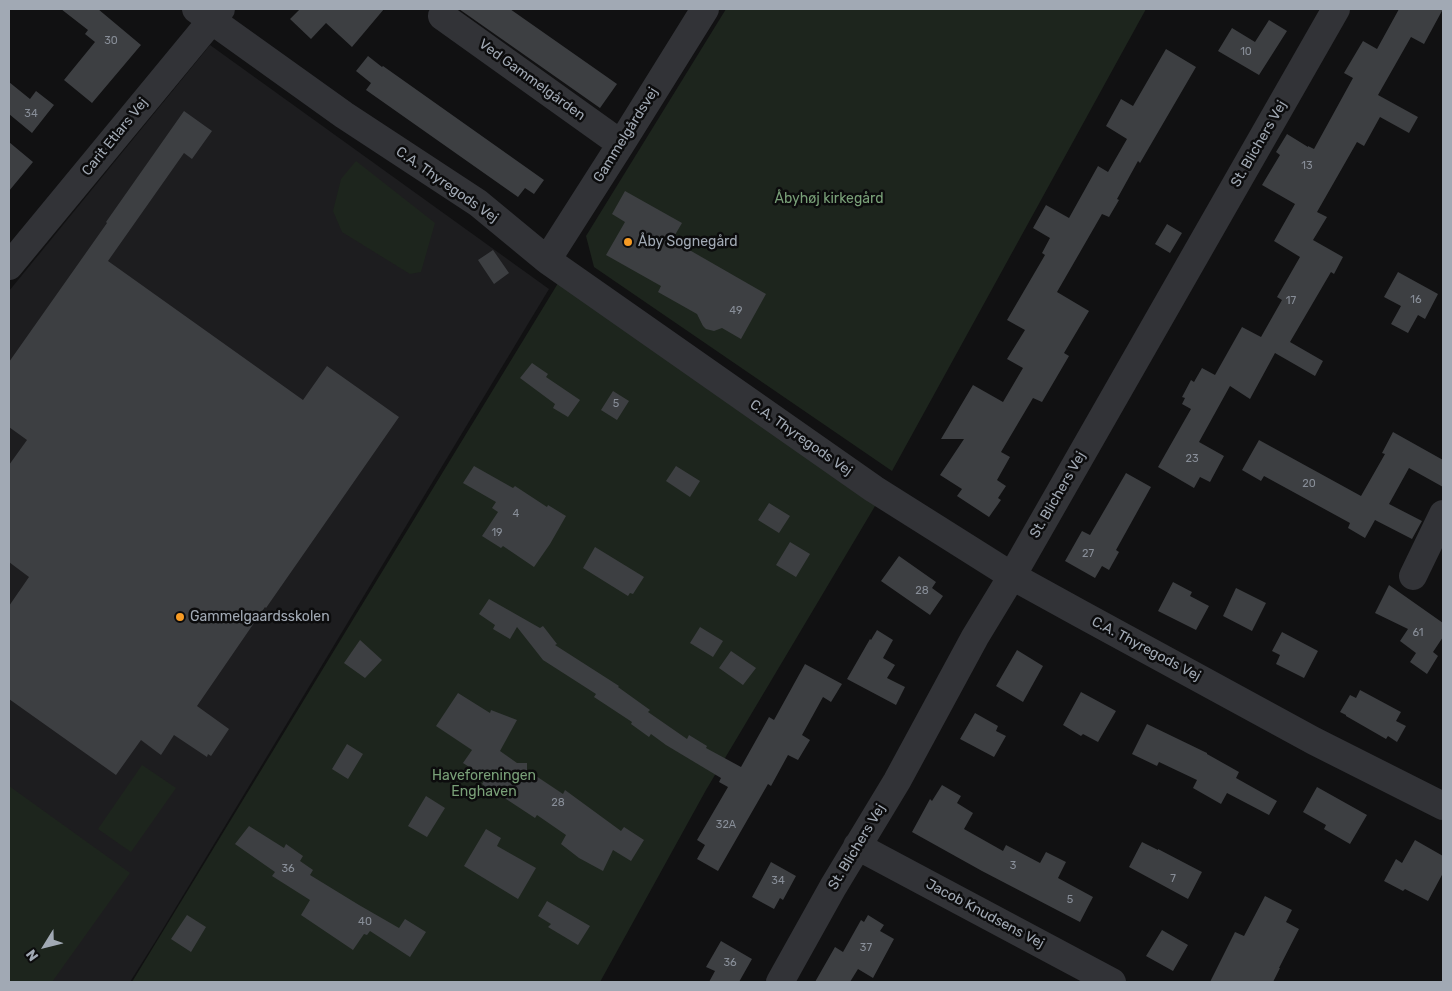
<!DOCTYPE html>
<meta charset="utf-8">
<style>
body{margin:0}
#map{position:relative;width:1452px;height:991px;overflow:hidden;background:#111112;font-family:Rubik,sans-serif}
canvas{display:block}
.frame{position:absolute;inset:0;border:10px solid #a1a9b4;pointer-events:none}
.north{position:absolute;left:20px;top:921px;width:50px;height:50px;-webkit-text-stroke:4px #0c0c0d;paint-order:stroke;rotate:234deg;font-size:14px;font-weight:700;line-height:20px;text-align:center;color:#a1a9b4}
.north::after{content:'';display:block;margin:auto;width:18px;height:22px;background:#a1a9b4;clip-path:polygon(50% 0,100% 100%,50% 72%,0 100%)}
</style>
<div id="map">
<canvas width="1452" height="991"></canvas>
<div class="frame"></div>
<div class="north">N</div>
</div>
<script>
const context = document.querySelector('canvas').getContext('2d');
context.lineJoin = 'round';
function fill(path, color) {
  context.fillStyle = color;
  context.fill(path, 'evenodd');
}
function trace(path, color, width, dash) {
  context.strokeStyle = color;
  context.lineWidth = width;
  context.lineCap = dash ? 'butt' : 'round';
  context.setLineDash(dash || []);
  context.stroke(path);
}
function drawText(font, color, halo, rows, align = 'center') {
  context.font = font + ' Rubik,sans-serif';
  context.lineWidth = 5;
  context.setLineDash([]);
  context.textBaseline = 'middle';
  context.strokeStyle = halo;
  context.fillStyle = color;
  for (const [text, x, y, turn = 0] of rows) {
    context.save();
    context.translate(x, y);
    context.rotate((+turn || 0) * Math.PI / 180);
    context.textAlign = isNaN(turn) ? turn : align;
    if (halo) context.strokeText(text, 0, 0);
    context.fillText(text, 0, 0);
    context.restore();
  }
}
fill(new Path2D(`
 M210 45 549 289 155 942 130 982H9V291Z`), '#1d1d1f');
fill(new Path2D(`
 M726 9H1146L892 471 594 267 586 236Z
 M356 161 435 223 421 272 410 274 342 232 333 211 341 179Z
 M563 275 881 496 706 790 600 982H132Z
 M142 765 176 788 131 852 98 829Z
 M9 786 130 873 52 982H9Z`), '#1d251d');
fill(new Path2D(`
 M61 9H98L141 45 92 103 64 80 95 42 85 34 88 30Z
 M300 9H384L352 47 326 23 311 39 290 19Z
 M459 9H510L617 84 600 108Z
 M1399 9H1443L1424 44 1411 37 1378 95 1418 117 1409 133 1380 117 1364 146 1357 142 1317 212 1327 217 1313 240 1343 257 1334 274 1331 272 1290 342 1323 361 1315 376 1275 353 1250 399 1230 386 1199 442 1224 456 1210 482 1200 477 1194 488 1158 467 1191 409 1182 404 1185 398 1182 397 1191 380 1194 382 1202 368 1215 375 1242 327 1261 337 1282 300 1277 297 1300 257 1274 241 1295 204 1262 185 1280 155 1276 152 1287 134 1308 147V146L1314 149 1353 78 1344 73 1363 41 1377 49Z
 M1269 20 1287 31 1259 75 1218 51 1232 28 1255 42Z
 M1166 49 1196 67 1140 163 1138 161 1117 199 1119 200 1109 217 1102 214 1057 292 1089 311 1064 353 1069 356 1042 402 1033 398 1001 452 1010 457 997 480 1006 486 998 498 1001 500 989 517 957 496 962 489 940 475 964 439H941L973 385 1003 402 1023 368 1007 359 1025 330 1007 320 1045 255 1042 253 1050 238 1033 228 1046 205 1069 218 1098 166 1108 172 1127 139 1106 126 1121 99 1133 106Z
 M368 56 382 67 383 66 544 180 534 194 525 188 518 197 366 90 371 83 356 71Z
 M9 82 30 99 36 91 54 105 32 133 9 114Z
 M184 111 212 131 192 159 184 153 108 261 303 400 327 366 399 417 266 608 265 607 197 706 229 729 211 756 208 754 207 757 174 735 161 755 141 740 116 775 9 699V606L29 577 9 562V465L27 440 9 427V362L107 223 106 222Z
 M9 142 33 162 9 191Z
 M625 191 682 223 672 240 766 294 741 339 722 328 714 331 706 329 703 326 697 314 658 292 661 286 606 255 625 222 612 214Z
 M1167 224 1182 233 1170 253 1155 244Z
 M493 250 509 273 494 284 478 260Z
 M1398 272 1438 294 1425 319 1418 315 1408 333 1391 324 1401 306 1384 297Z
 M532 363 548 374 546 377 580 400 568 417 553 408 555 404 520 378Z
 M613 391 629 401 617 420 601 410Z
 M1393 432 1443 460V487L1409 468 1389 504 1422 521 1412 539 1375 520 1365 538 1348 528 1350 523 1264 476 1261 481 1242 470 1259 440 1361 496 1385 454 1382 453Z
 M474 466 513 488 515 486 547 507 548 505 566 516 550 544 534 567 503 546 501 548 482 536 498 512 492 508 496 502 463 483Z
 M676 466 700 481 690 497 666 481Z
 M1126 473 1151 487 1116 550 1119 552 1109 570 1102 566 1095 578 1065 561 1082 531 1090 535Z
 M769 503 790 516 779 533 758 520Z
 M790 542 810 554 796 577 776 565Z
 M595 547 644 577 633 594 630 593 628 596 583 568Z
 M899 556 936 582 932 588 943 596 930 615 881 581Z
 M1173 582 1192 592 1190 596 1209 606 1196 630 1158 611Z
 M1389 585 1443 623V637L1433 652 1438 656 1427 674 1410 662 1416 653 1400 641 1408 629 1375 613Z
 M1236 588 1266 603 1252 631 1223 616Z
 M489 599 540 628 543 626 557 644 555 645 619 686 618 687 650 710 648 712 687 739 689 735 707 746 706 748 741 767 769 717 774 720 805 664 842 684 831 702 823 697 802 735 810 740 798 760 788 755 771 786 768 784 718 871 697 859 705 845 697 840 728 787 719 782 721 778 666 745 651 734 649 737 631 724 632 722 594 697 596 694 543 660 517 627 510 639 493 629 495 625 479 614Z
 M700 627 723 641 713 657 690 643Z
 M877 630 893 640 883 658 895 665 887 678 905 687 896 705 847 679 870 639 871 640Z
 M1282 632 1318 651 1304 678 1276 664 1280 655 1272 651Z
 M360 640 382 660 365 678 344 663Z
 M1017 650 1043 666 1023 702 996 686Z
 M731 651 756 668 743 685 719 668Z
 M1360 690 1401 712 1396 721 1406 726 1397 742 1388 736 1386 739 1346 716V715L1340 712 1350 695 1356 698Z
 M1081 692 1116 711 1098 742 1083 734 1081 736 1063 725Z
 M458 693 490 713 491 710 517 720 500 751 517 763H527V770L563 794 565 790 621 831 624 827 644 840 631 861 613 850 603 871 579 858 561 844 566 835 537 815 535 818 500 795 499 796 482 784 486 778 463 763 472 750 436 726Z
 M975 713 998 726 996 731 1006 736 994 757 960 739Z
 M1147 724 1207 753V754L1239 772 1236 778 1277 801 1269 815 1227 793 1221 804 1193 788 1197 780 1159 762 1157 766 1132 754Z
 M347 744 363 754 348 779 332 769Z
 M942 785 961 796 957 803 973 813 964 829 1003 851 1006 845 1040 863 1046 852 1066 862 1058 878 1093 897 1080 922 982 871 912 832 930 799 932 801Z
 M1317 787 1367 815 1350 844 1324 829 1326 825 1303 812Z
 M426 796 445 808 427 837 408 826Z
 M249 826 284 848 286 844 303 856 300 861 313 870 310 875 359 905 399 928 405 919 426 932 410 957 370 931 367 935 364 934 353 950 301 915 310 900 272 876 275 872 235 844Z
 M486 829 501 838 497 846 536 868 518 899 464 866Z
 M1415 840 1443 856V873L1428 901 1405 889 1403 891 1384 881 1396 859 1402 863Z
 M1142 842 1158 850V849L1202 872 1188 899 1129 867Z
 M771 862 796 876 783 900 780 898 774 909 752 897Z
 M1265 896 1292 910 1286 922 1299 929 1279 968H1280L1273 982H1210L1235 932 1244 936Z
 M547 901 590 926 578 945 548 927 551 924 538 916Z
 M187 915 206 927 191 952 171 939Z
 M868 915 884 925 880 931 894 939 873 978 858 969 850 982H815L835 947 843 952 861 920 864 922Z
 M1162 930 1188 945 1173 971 1146 956Z
 M721 941 752 959 739 982H709L715 971 706 967Z`), '#3d3f42');
trace(new Path2D(`
 M196 9 344 115 478 203 547 260 874 489 1012 576 1081 614 1314 741 1443 806
 M442 16 621 144
 M547 260 621 144 705 9
 M9 266 221 9
 M1413 576 1443 514
 M857 846 1112 982
 M780 982 833 887 897 781 975 637 1012 576 1336 9`), '#323337', 28);
for (const [x, y, r, color] of [
 [628,242,5,"#f79b24"],
 [180,617,5,"#f79b24"]
]) {
  const dot = new Path2D();
  dot.arc(x, y, r, 0, 2 * Math.PI);
  context.fillStyle = color;
  context.fill(dot);
  trace(dot, '#0c0c0d', 2);
}
drawText('11px', '#888e98', null, [
 ["30",111,41],
 ["10",1246,52],
 ["34",31,114],
 ["13",1307,166],
 ["16",1416,300],
 ["17",1291,301],
 ["49",736,311],
 ["5",616,404],
 ["23",1192,459],
 ["20",1309,484],
 ["4",516,514],
 ["19",497,533],
 ["27",1088,554],
 ["28",922,591],
 ["61",1418,633],
 ["28",558,803],
 ["32A",726,825],
 ["3",1013,866],
 ["36",288,869],
 ["7",1173,879],
 ["34",778,881],
 ["5",1070,900],
 ["40",365,922],
 ["37",866,948],
 ["36",730,963]
]);
drawText('14px', '#a1a9b4', '#0c0c0d', [
 ["Ved Gammelgården",532,80,36],
 ["Gammelgårdsvej",626,135,-58],
 ["Carit Etlars Vej",115,137,-51],
 ["St. Blichers Vej",1259,144,-60],
 ["C.A. Thyregods Vej",447,185,35],
 ["C.A. Thyregods Vej",801,438,35],
 ["St. Blichers Vej",1058,495,-60],
 ["C.A. Thyregods Vej",1146,649,28],
 ["St. Blichers Vej",857,847,-59],
 ["Jacob Knudsens Vej",985,914,28]
]);
drawText('14px', '#79a078', '#0c0c0d', [
 ["Åbyhøj kirkegård",829,199],
 ["Haveforeningen",484,776],
 ["Enghaven",484,792]
]);
drawText('14px', '#a1a9b4', '#0c0c0d', [
 ["Åby Sognegård",638,242],
 ["Gammelgaardsskolen",190,617]
], 'left');
</script>
